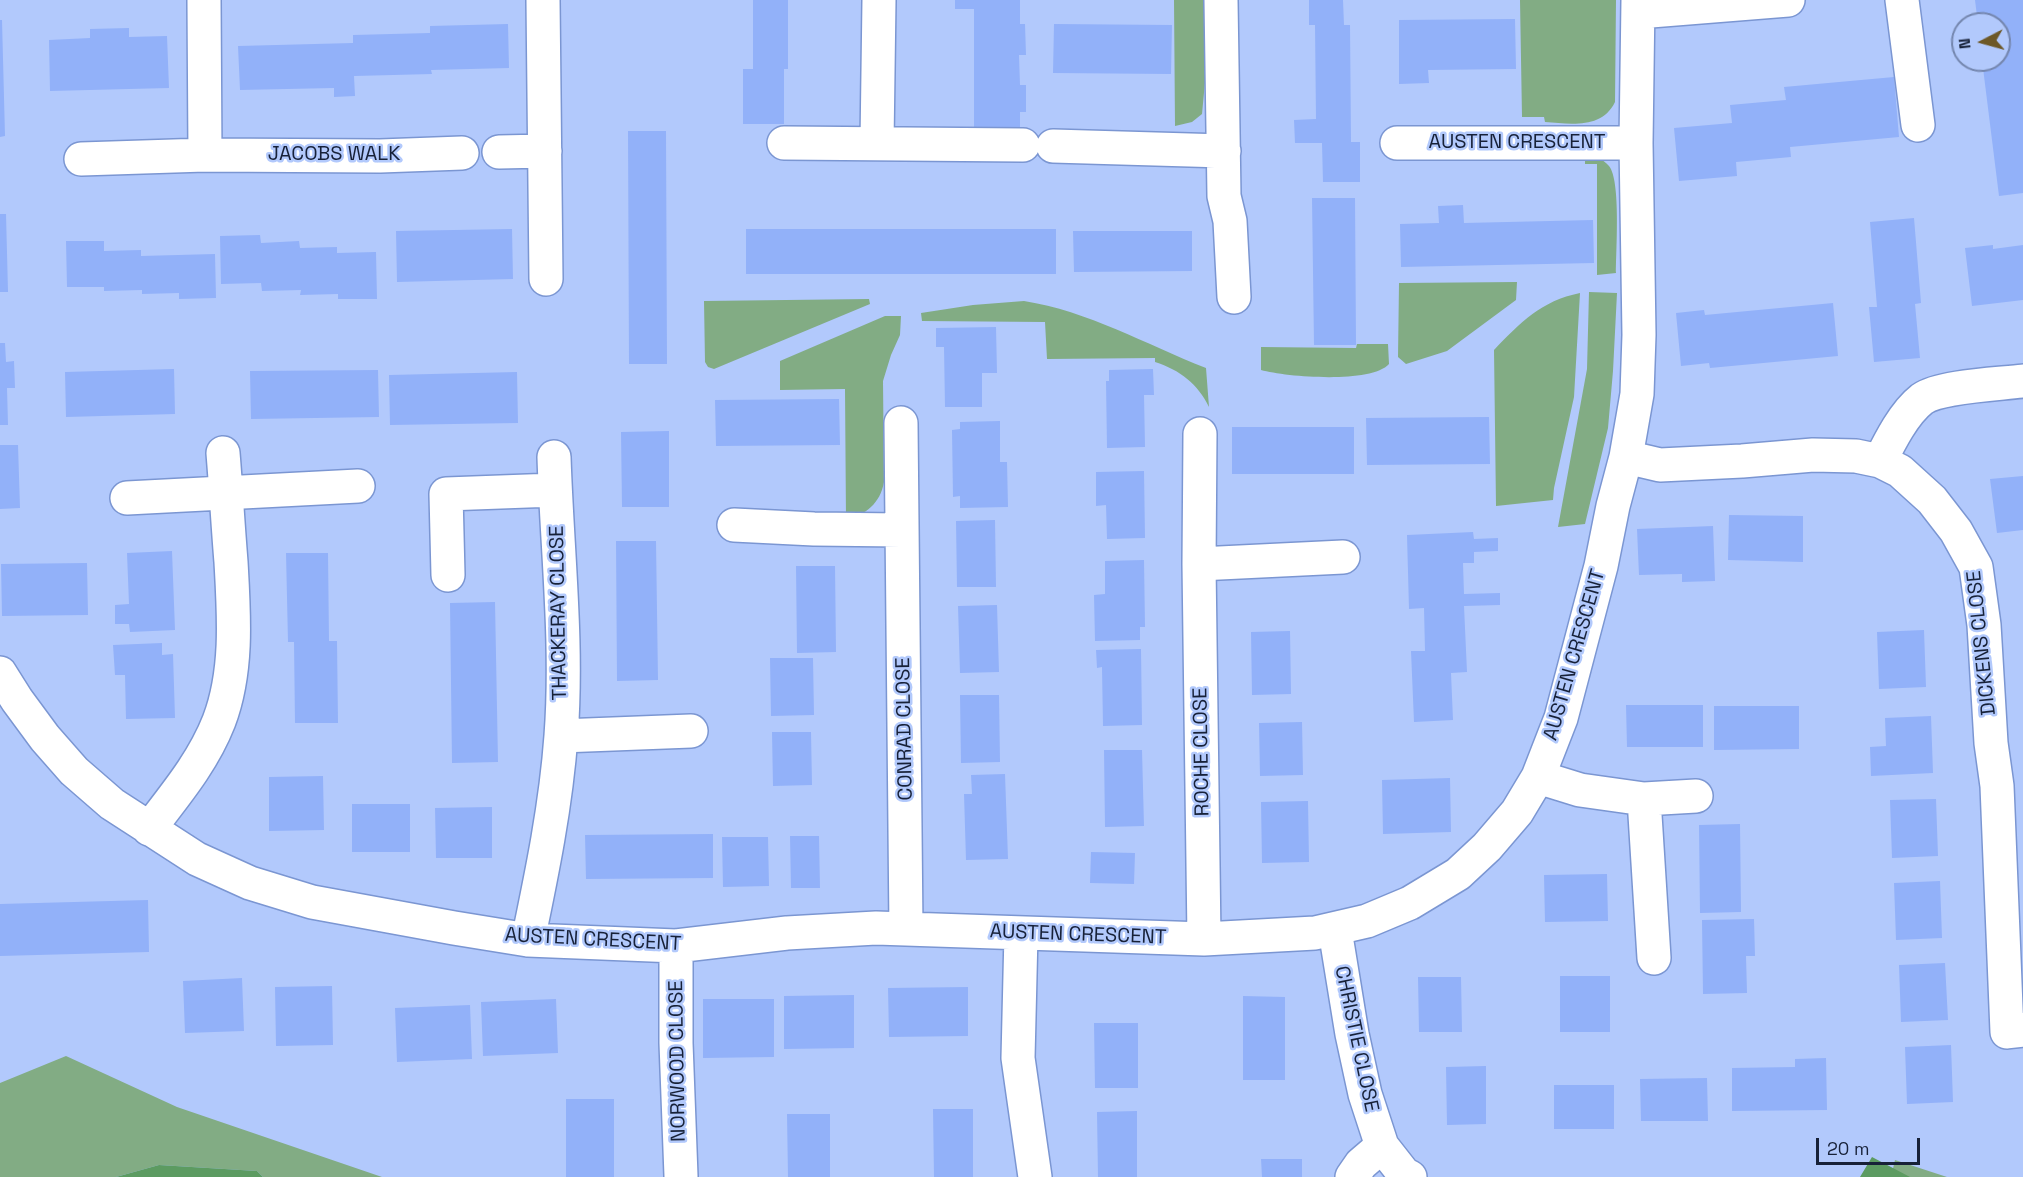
<!DOCTYPE html>
<style>
body{margin:0}
#map{position:relative;width:2023px;height:1177px;overflow:hidden;background:#b2c9fc;font-family:"Space Grotesk",sans-serif}
canvas{display:block}
.north{position:absolute;left:1951px;top:12px;width:60px;height:60px;box-sizing:border-box;background:#b2c9fc;border:2px solid #7486ae;border-radius:50%;rotate:264deg;font-size:16px;font-weight:700;line-height:24px;text-align:center;color:#172138}
.north::after{content:'';display:block;margin:auto;width:21px;height:27px;background:#6d5827;clip-path:polygon(50% 0,100% 100%,50% 72%,0 100%)}
.scale{position:absolute;left:1816px;top:1138px;width:104px;height:27px;box-sizing:border-box;border:3px solid #172138;border-top:0;padding-left:8px;font-size:18px;line-height:21px;white-space:nowrap;color:#172138;-webkit-text-stroke:4px #b2c9fc;paint-order:stroke}
</style>
<div id="map">
<canvas width="2023" height="1177"></canvas>
<div class="north">N</div>
<div class="scale">20 m</div>
</div>
<script>
const context = document.querySelector('canvas').getContext('2d');
context.lineJoin = 'round';
function fill(path, color) {
  context.fillStyle = color;
  context.fill(path, 'evenodd');
}
function trace(path, color, width, dash) {
  context.strokeStyle = color;
  context.lineWidth = width;
  context.lineCap = dash ? 'butt' : 'round';
  context.setLineDash(dash || []);
  context.stroke(path);
}
function drawText(font, color, halo, rows, align = 'center') {
  context.font = font + ' "Space Grotesk",sans-serif';
  context.lineWidth = 5;
  context.setLineDash([]);
  context.textBaseline = 'middle';
  context.strokeStyle = halo;
  context.fillStyle = color;
  for (const [text, x, y, turn = 0] of rows) {
    context.save();
    context.translate(x, y);
    context.rotate((+turn || 0) * Math.PI / 180);
    context.textAlign = isNaN(turn) ? turn : align;
    if (halo) context.strokeText(text, 0, 0);
    context.fillText(text, 0, 0);
    context.restore();
  }
}
fill(new Path2D(`
 M1174 0H1204L1205 82 1202 114 1192 122 1175 126Z
 M1520 0H1616L1615 102C1602 129 1571 124 1545 122L1544 117H1522Z
 M1585 152C1593 155 1603 159 1609 166 1621 180 1616 252 1616 273L1597 275V164H1585Z
 M1517 282 1516 300 1447 351 1406 364 1398 357 1399 283Z
 M1589 292 1617 293 1613 371 1608 428 1585 524 1558 527 1587 369Z
 M1580 293 1574 397 1554 488 1553 500 1496 506 1494 350C1521 322 1541 301 1580 293Z
 M869 299 870 304 714 369 708 367 705 362 704 301Z
 M1024 301C1088 311 1145 344 1206 368L1209 407C1198 384 1180 370 1155 362V358L1047 359 1045 322 922 321 921 313 973 305Z
 M885 316H901L900 335 891 355 883 381 884 482C880 504 866 514 846 520L845 389 780 390V361Z
 M1357 344H1388L1389 364C1371 384 1286 377 1261 370V347L1356 348Z
 M66 1056 177 1107 382 1177H263L257 1171 159 1165 116 1177H0V1083Z
 M1895 1160 1947 1177H1891Z`), '#82ac84');
fill(new Path2D(`
 M1872 1157 1910 1177H1860Z
 M159 1165 257 1171 263 1177H116Z`), '#5c9b61');
fill(new Path2D(`
 M753 0H788V69H784V124H743V69H753Z
 M955 0H1020V24H1025L1026 55H1019L1020 85H1026V112H1020V129H974V9H955Z
 M1309 0H1343L1344 25H1350L1351 142H1360V182H1323L1322 143H1295L1294 120 1316 119 1315 25H1309Z
 M1975 0H2023V193L1999 196 1982 60H1999V24H1978Z
 M1515 19 1516 69 1428 70 1429 83 1399 84V20Z
 M0 20H2L5 136 0 137Z
 M508 24 509 68 431 70 432 74 354 76 355 96 334 97V88L240 90 238 46 353 43V35L430 33V26Z
 M1054 24 1172 25 1171 74 1053 73Z
 M129 28V37L167 36 169 88 50 91 49 40 90 38V29Z
 M1894 77 1899 137 1790 147 1791 157 1736 162 1737 176 1679 181 1674 128 1732 123 1730 105 1786 100 1784 87Z
 M628 131H666L667 364H629Z
 M1312 198H1355L1356 345H1314Z
 M1463 205 1464 223 1593 220 1594 263 1401 267 1400 224 1439 223 1438 206Z
 M0 214H6L8 292H0Z
 M1914 218 1921 303 1915 304 1920 358 1874 362 1869 307H1877L1870 222Z
 M512 229 513 279 397 282 396 231Z
 M746 229H1056V274H746Z
 M1073 231H1192V271L1074 272Z
 M260 235 261 243 299 241 300 248 337 247V253L376 252 377 299H338V294L300 295 301 290 262 291 261 283 221 284 220 236Z
 M66 241H104V251L141 250V256L215 254 216 298 179 299V293L142 294V290L104 291V287H67Z
 M1993 245V249L2023 245V300L1972 306 1965 248Z
 M1833 303 1838 356 1710 368 1709 363 1681 366 1676 313 1704 310 1705 315Z
 M996 327 997 373H982V407H945L944 347H936V328Z
 M0 343H5L6 362 14 361 15 388H7L8 425H0Z
 M174 369 175 414 66 417 65 372Z
 M1153 369 1154 395H1144L1145 447 1107 448 1106 381H1109V370Z
 M378 370 379 417 251 419 250 371Z
 M517 372 518 423 390 425 389 375Z
 M839 399 840 445 716 446 715 400Z
 M1489 417 1490 464 1367 465 1366 418Z
 M1000 421V462H1007L1008 507 960 508V496L953 497 952 430 960 429V422Z
 M1232 427H1354V474H1232Z
 M669 431V507H622L621 432Z
 M0 445H18L20 508 0 509Z
 M1144 471 1145 538 1107 539 1106 505 1096 506V472Z
 M2023 476V530L1997 533 1990 479Z
 M1729 515 1803 516V562L1728 560Z
 M995 520 996 587H957L956 521Z
 M1713 526 1715 581 1682 582V574L1639 575 1637 529Z
 M1473 532 1474 539 1498 538V551L1474 552V563H1463L1464 594 1500 593V605L1464 606 1467 672 1451 673 1453 720 1414 722 1411 651H1425L1424 608 1409 609 1407 535Z
 M616 541H656L658 680 617 681Z
 M172 551 175 630 130 632 129 624H115V605L129 604 127 553Z
 M286 553H328L329 641H337L338 723H295L294 642H288Z
 M1144 560 1145 627H1140V640L1095 641 1094 595 1105 594V561Z
 M87 563 88 615 2 616 1 564Z
 M796 566H835L836 652 797 653Z
 M495 602 498 762 452 763 450 603Z
 M997 605 999 672 960 673 958 606Z
 M1924 630 1926 687 1879 689 1877 632Z
 M1290 631 1291 694 1252 695 1251 632Z
 M162 643V655L173 654 175 718 126 719 125 675H115L113 645Z
 M1141 649 1142 725 1103 726 1102 667 1097 668 1096 650Z
 M770 658H813L814 715 771 716Z
 M960 695H999L1000 762 961 763Z
 M1626 705H1703V747H1627Z
 M1714 706H1799V749L1714 750Z
 M1931 716 1933 773 1871 776 1870 747 1886 746 1885 718Z
 M1302 722 1303 775 1260 776 1259 723Z
 M772 732H811L812 785 773 786Z
 M1104 750H1142L1144 826 1105 827Z
 M1005 774 1008 859 966 860 964 794H972L971 775Z
 M323 776 324 830 269 831V777Z
 M1450 778 1451 832 1383 834 1382 780Z
 M1936 799 1938 856 1892 858 1890 800Z
 M1308 801 1309 862 1262 863 1261 802Z
 M352 804H410V852H352Z
 M492 807V858H436L435 808Z
 M1740 824 1741 912 1700 913 1699 825Z
 M713 834V878L586 879 585 835Z
 M790 836H819L820 888H791Z
 M722 837H768L769 886 723 887Z
 M1091 852 1135 853 1134 884 1090 883Z
 M1607 874 1608 921 1545 922 1544 875Z
 M1940 881 1942 938 1896 940 1894 883Z
 M148 900 149 952 0 956V904Z
 M1754 919 1755 956H1746L1747 993 1703 994 1702 920Z
 M1945 963 1948 1020 1901 1022 1899 965Z
 M1560 976H1610V1032H1560Z
 M1418 977H1461L1462 1032H1419Z
 M242 978 244 1031 185 1033 183 981Z
 M332 986 333 1045 276 1046 275 987Z
 M968 987V1036L889 1037 888 988Z
 M854 995V1048L784 1049V996Z
 M1243 996 1285 997V1080H1243Z
 M556 999 558 1053 483 1056 481 1002Z
 M703 999H774V1057L703 1058Z
 M470 1005 472 1059 397 1062 395 1008Z
 M1094 1023H1138V1088H1095Z
 M1951 1045 1953 1102 1907 1104 1905 1047Z
 M1826 1058 1827 1110 1732 1111V1068L1795 1067V1059Z
 M1486 1066V1124L1447 1125 1446 1067Z
 M1707 1078 1708 1121H1641L1640 1079Z
 M1554 1085H1614V1129H1554Z
 M566 1099H614V1177H566Z
 M933 1109H973V1177H934Z
 M1137 1111V1177H1098L1097 1112Z
 M787 1114H830V1177H788Z
 M1261 1159H1302V1177H1262Z`), '#92b1f9');
const minor = new Path2D(`
 M204 0 205 155
 M543 0 546 279
 M1221 0 1224 196 1230 221 1234 297
 M1902 0 1918 125
 M1638 12 1788 0
 M784 143 1023 145
 M877 143 879 0
 M1397 143H1636
 M1053 146 1224 151
 M499 152 545 151
 M81 159 205 155 380 156 462 153
 M901 423 906 929
 M1200 434 1199 564 1204 939
 M1626 457 1660 465 1742 461 1813 455 1856 456 1880 461 1900 471 1932 500 1956 531 1976 567 1984 625 1991 743 1997 786 2007 1032 2023 1030
 M1880 461C1890 441 1904 413 1922 399 1940 386 2000 384 2023 381
 M127 498 358 486
 M734 525 814 529 901 530
 M1199 564 1343 557
 M448 575 446 494 555 490
 M0 673 17 700 45 738 74 771 112 804 197 859 250 883 312 902 454 928 528 940 676 946 787 933 876 928 1204 939 1315 933 1367 921 1410 903 1458 874 1487 847 1517 812 1538 777 1561 718 1601 566 1613 506 1626 457 1637 394 1639 335 1636 143 1638 0
 M561 736 691 731
 M1538 777 1580 790 1644 799 1654 958
 M1644 799 1696 796
 M149 829C175 795 203 762 219 721 238 671 234 615 231 562 228 526 226 489 223 453
 M1335 930 1352 1034 1365 1094 1382 1146 1404 1174 1410 1177
 M1021 934 1018 1058 1035 1177
 M528 940C542 873 556 805 561 736 568 643 557 550 554 457
 M676 946V1043L681 1176
 M1352 1177 1361 1164 1382 1146`);
trace(minor, '#7b96d2', 36);
trace(minor, '#fff', 33);
drawText('20px', '#172138', '#b2c9fc', [
 ["AUSTEN CRESCENT",1517,143],
 ["JACOBS WALK",334,155],
 ["THACKERAY CLOSE",559,613,-91],
 ["DICKENS CLOSE",1982,643,-96],
 ["AUSTEN CRESCENT",1575,655,-74],
 ["CONRAD CLOSE",905,729,-91],
 ["ROCHE CLOSE",1202,752,-91],
 ["AUSTEN CRESCENT",1078,935,2],
 ["AUSTEN CRESCENT",593,940,3],
 ["CHRISTIE CLOSE",1356,1039,78],
 ["NORWOOD CLOSE",678,1061,-91]
]);
</script>
